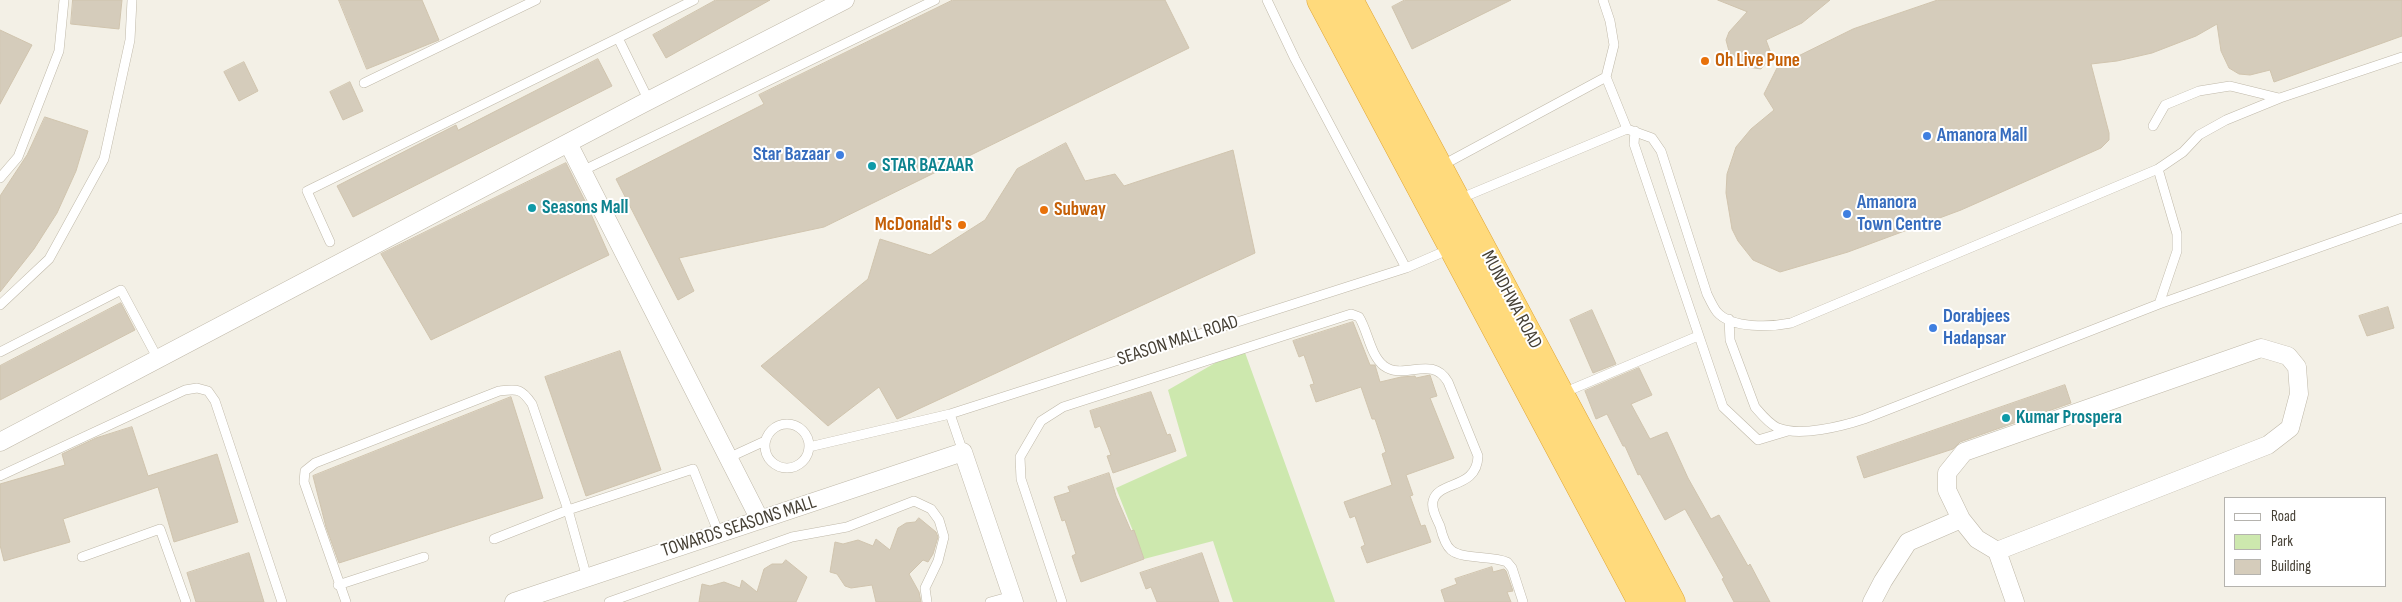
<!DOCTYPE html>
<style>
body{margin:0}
#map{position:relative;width:2402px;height:602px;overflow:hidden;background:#f3f0e6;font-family:"Sofia Sans Condensed",sans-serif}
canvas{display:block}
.legend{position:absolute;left:2224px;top:497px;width:162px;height:90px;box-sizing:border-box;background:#fff;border:1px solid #b5b3ae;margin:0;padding:6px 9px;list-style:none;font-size:15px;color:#464035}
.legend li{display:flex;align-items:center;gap:10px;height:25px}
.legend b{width:25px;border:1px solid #b5b3ae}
</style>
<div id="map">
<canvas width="2402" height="602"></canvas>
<ul class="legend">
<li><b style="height:6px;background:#fff"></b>Road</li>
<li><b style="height:14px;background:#cde8ae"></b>Park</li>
<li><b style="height:14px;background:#d5ccbb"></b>Building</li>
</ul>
</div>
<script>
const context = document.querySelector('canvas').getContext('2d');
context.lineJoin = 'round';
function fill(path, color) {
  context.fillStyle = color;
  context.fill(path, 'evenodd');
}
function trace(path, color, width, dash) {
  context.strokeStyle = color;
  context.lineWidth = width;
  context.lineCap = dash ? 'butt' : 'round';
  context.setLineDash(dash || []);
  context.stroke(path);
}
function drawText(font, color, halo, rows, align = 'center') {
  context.font = font + ' "Sofia Sans Condensed",sans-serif';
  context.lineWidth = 4;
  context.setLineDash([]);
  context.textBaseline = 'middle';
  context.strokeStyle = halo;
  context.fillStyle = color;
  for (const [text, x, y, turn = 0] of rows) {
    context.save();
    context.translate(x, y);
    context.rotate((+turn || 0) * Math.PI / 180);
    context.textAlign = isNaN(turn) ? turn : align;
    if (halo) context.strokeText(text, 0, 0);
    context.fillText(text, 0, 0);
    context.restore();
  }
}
fill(new Path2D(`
 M1243 347 1335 602H1233L1213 541 1144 559 1116 488 1187 456 1168 390Z`), '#cde8ae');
const building = new Path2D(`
 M73 0H122L119 29 71 24Z
 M339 0H422L439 40 367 69Z
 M716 0H770L666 58 653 35Z
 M953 0H1165L1189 48 824 227 679 258 694 291 678 300 616 179 764 104 759 95Z
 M1405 0H1511L1412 49 1392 7Z
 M1718 0H1830L1802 23 1766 40 1772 56 1761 69 1741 66 1730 55 1726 40 1729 32 1747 12Z
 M1938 0H2402V36L2274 82 2270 70 2250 75 2239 74 2229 68 2221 51 2217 24 2196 36 2152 53 2117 61 2091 64 2109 133V140L2101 148 1961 210 1848 252 1780 272 1753 260 1738 241 1732 229 1726 193 1727 174 1736 147 1751 129 1774 110 1764 94 1778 66 1853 29Z
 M0 30 32 45 0 104Z
 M598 59 612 86 353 217 337 186 456 125 458 130Z
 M244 62 258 91 239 101 224 72Z
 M350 82 363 111 343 120 330 92Z
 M45 117 88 131 76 171 57 213 34 249 0 292V196L27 155Z
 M1066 143 1085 181 1115 174 1124 186 1233 150 1255 253 897 419 879 387 828 426 761 366 868 279 880 239 930 255 985 220 1017 169Z
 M566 163 587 205 609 255 431 340 381 254Z
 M121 303 135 330 0 400V366Z
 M2388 307 2394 328 2367 336 2359 316Z
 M1592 310 1616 364 1593 373 1570 320Z
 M1353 322 1370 365H1375L1380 382 1401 377 1415 376 1416 378 1430 375 1437 396 1430 398 1454 458 1406 475 1413 495 1410 496 1421 526 1425 525 1431 542 1367 563 1361 547 1365 545 1355 516 1350 518 1344 502 1392 485 1382 454 1386 452 1375 419H1372L1361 387 1316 402 1310 385 1314 384 1304 355 1299 357 1293 341Z
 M620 351 661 470 586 496 545 377Z
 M1639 368 1652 395 1631 404 1650 439 1667 432 1688 478 1711 519 1719 515 1748 566 1750 564 1770 602H1734L1722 579 1724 578 1685 509 1665 520 1640 474 1638 475 1625 446H1623L1607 414 1596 419 1585 391Z
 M2065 385 2071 403 1960 442 1953 449 1864 478 1857 457Z
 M1151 392 1167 435 1170 434 1176 451 1113 473 1107 456 1111 455 1100 426 1095 428 1090 411Z
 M511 397 543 498 339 563 326 527 313 476Z
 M132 427 148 476 217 454 238 522 174 542 158 487 63 519 70 542 4 561 0 545V484L65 465 62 454 96 438Z
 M1109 473 1116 496 1131 531 1134 530 1144 559 1081 582 1072 556 1076 554 1065 520 1062 521 1054 497 1070 492 1068 487Z
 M919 518 936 532 938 537 933 554 928 562 923 560 909 574 919 592 921 602H876L872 585 851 588 845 586 837 574 830 572 835 542 843 544 858 540 873 546 876 539 890 550 898 528 906 523 915 522Z
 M249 553 264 602H196L187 573Z
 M1202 553 1219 602H1157L1151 587 1146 589 1140 573Z
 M786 560 807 577 796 602H699L702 584 710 586 724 582 740 588 742 580 757 592 764 569 772 564H782Z
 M1492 567 1493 572 1504 569 1506 571 1513 591 1507 592 1511 602H1445L1441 590 1457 584 1455 579Z`);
fill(building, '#d5ccbb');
trace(building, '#d0c4ae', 1);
const service = new Path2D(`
 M1267 0 1295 59 1406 268
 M1603 0 1610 21 1614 45 1606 77 1627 129
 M618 38 694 0
 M364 83 536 0
 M2153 126 2165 105 2199 91 2230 86 2279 98
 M1635 131 1634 144 1723 407 1758 440 1788 431
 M1441 166 1606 77
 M2158 169 2177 234V251L2159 304
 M582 171 935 0
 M0 178 18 157 59 51 64 0
 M1459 199 1627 129 1652 138 1661 151 1707 294C1710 300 1713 307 1717 312 1732 329 1771 327 1791 323L2158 169 2183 152 2199 135 2226 120 2280 98 2402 57
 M330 242 307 191 618 38 649 101
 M0 305 49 259 104 159 130 40 132 0
 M1729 319 1730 340 1755 407C1761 414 1769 424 1778 428 1800 437 1843 426 1864 419L2159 304 2402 218
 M0 352 121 290 158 359
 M1563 393 1698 336
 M950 414 963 452
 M765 446a22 22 0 1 1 44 0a22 22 0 1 1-44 0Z
 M809 447 950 414 1406 268 1450 249
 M728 458 765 441
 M0 476 185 390 197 388 208 391 215 401 282 602
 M494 539 568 510 587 578
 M82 557 160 529 186 602
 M338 585 424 557
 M346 602 304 482 305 471 315 463 499 391C518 389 521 388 532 404L568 510 693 469 719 534
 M609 602 792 537 847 527 914 501 931 509 939 520 944 537 938 561 925 588 927 602
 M990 602 1012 596
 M1062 602 1021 479 1020 457 1041 421 1063 407 1351 314 1359 317C1368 331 1370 355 1384 366 1404 381 1432 354 1448 382L1478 456C1477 490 1438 480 1433 501 1431 509 1437 519 1440 526 1442 534 1445 545 1451 550 1463 560 1491 555 1507 562L1512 568 1523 602`);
const minor = new Path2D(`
 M568 143 760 520
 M0 442 642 104 845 0
 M1997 551 2268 445 2290 428 2299 394 2297 367 2288 356 2261 348 1964 452 1947 473V490L1961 519 1977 539 1997 551 2015 602
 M514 602 963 452 1014 602
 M1872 602 1883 581 1908 542 1961 519`);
const trunk = new Path2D(`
 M1321 0 1642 602
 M1349 0 1671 602`);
trace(service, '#bfb8a8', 10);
trace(minor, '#bfb8a8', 19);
trace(trunk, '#e0a534', 29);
trace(service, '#fff', 9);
trace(minor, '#fff', 18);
trace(trunk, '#ffda7c', 28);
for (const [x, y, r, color] of [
 [1705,61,5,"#e8710a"],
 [1927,136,5,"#3f7fe0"],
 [840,155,5,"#3f7fe0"],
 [872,166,5,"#0f9aa8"],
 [532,208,5,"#0f9aa8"],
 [1044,210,5,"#e8710a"],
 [1847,214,5,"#3f7fe0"],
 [962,225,5,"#e8710a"],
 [1933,328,5,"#3f7fe0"],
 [2006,418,5,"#0f9aa8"]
]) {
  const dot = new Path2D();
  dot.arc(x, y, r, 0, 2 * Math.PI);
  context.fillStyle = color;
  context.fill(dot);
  trace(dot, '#fff', 2);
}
drawText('bold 19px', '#c56008', '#fff', [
 ["Oh Live Pune",1715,61],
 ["Subway",1054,210],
 ["McDonald's",952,225,"right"]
], 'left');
drawText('bold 19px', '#366cbe', '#fff', [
 ["Amanora Mall",1937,136],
 ["Star Bazaar",830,155,"right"],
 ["Amanora",1857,203],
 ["Town Centre",1857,225],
 ["Dorabjees",1943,317],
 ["Hadapsar",1943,339]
], 'left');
drawText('bold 19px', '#0d838f', '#fff', [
 ["STAR BAZAAR",882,166],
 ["Seasons Mall",542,208],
 ["Kumar Prospera",2016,418]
], 'left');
drawText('19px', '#464035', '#fff', [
 ["MUNDHWA ROAD",1511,300,62],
 ["SEASON MALL ROAD",1178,341,-18],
 ["TOWARDS SEASONS MALL",739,527,-18]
]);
</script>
